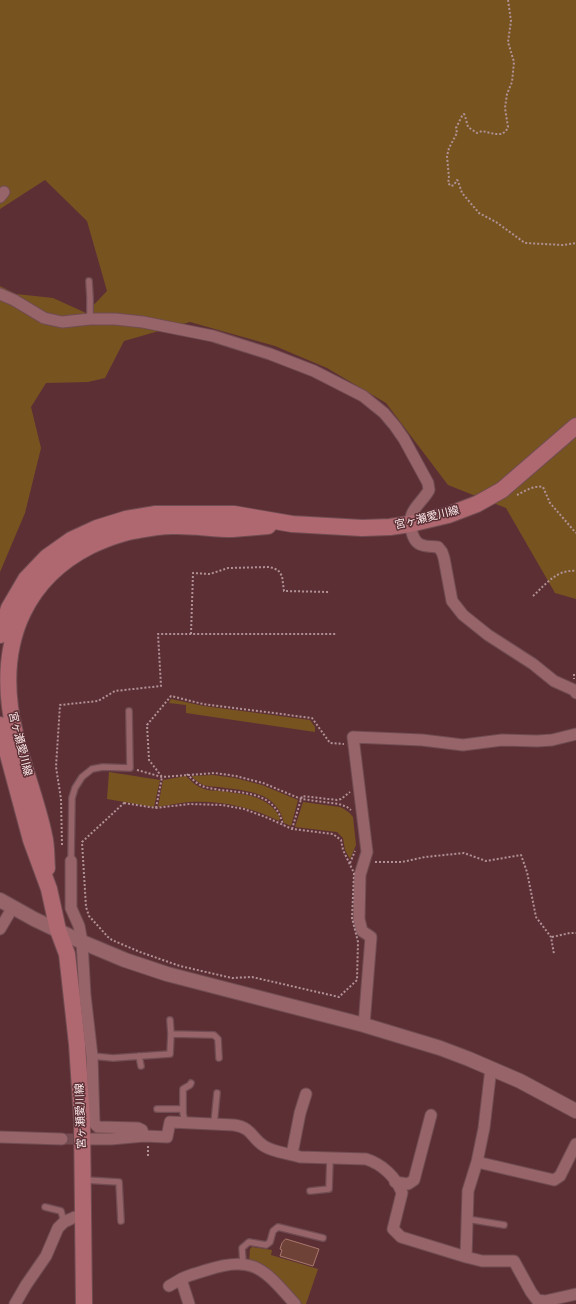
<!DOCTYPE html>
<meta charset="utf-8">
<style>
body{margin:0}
canvas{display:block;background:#5c2f35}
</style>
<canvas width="576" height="1304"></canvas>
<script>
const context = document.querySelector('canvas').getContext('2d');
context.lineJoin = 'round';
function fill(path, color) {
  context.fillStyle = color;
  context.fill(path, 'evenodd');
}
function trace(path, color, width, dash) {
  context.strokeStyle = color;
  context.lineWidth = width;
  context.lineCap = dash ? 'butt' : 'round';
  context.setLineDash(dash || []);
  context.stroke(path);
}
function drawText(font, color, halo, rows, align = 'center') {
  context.font = font + ' Merriweather,"Noto Sans JP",serif';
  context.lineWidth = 3;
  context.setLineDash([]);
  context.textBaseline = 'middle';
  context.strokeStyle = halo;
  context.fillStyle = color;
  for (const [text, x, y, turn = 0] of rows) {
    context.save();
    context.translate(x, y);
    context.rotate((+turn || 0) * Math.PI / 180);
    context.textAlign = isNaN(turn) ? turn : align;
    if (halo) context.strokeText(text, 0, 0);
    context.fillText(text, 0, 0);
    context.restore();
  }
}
fill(new Path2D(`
 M0 0H576V599L555 593 506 508 448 485 386 403 327 368 275 346 190 322 124 341 105 378 88 382 46 383 31 407 41 448 25 513 0 572V286L16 294 53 298 86 313 107 291 87 221 45 180 0 209Z
 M171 699 204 706 310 720 315 727V732L186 713V705L169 703Z
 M109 772 160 780 154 807 107 799Z
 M213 775 235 778 262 785 298 800 291 826 284 823C277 791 246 791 219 787 214 787 208 786 203 785 199 783 196 780 193 778L192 776Z
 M186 776C191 781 197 787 204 789 209 791 215 790 220 791 243 794 269 795 280 818L279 821C252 807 219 800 189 802 178 803 168 805 158 807L163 780Z
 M303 802 340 807C345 809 349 812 353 817L356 845 350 859 345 850 343 838 337 832 295 827Z
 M252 1247 272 1250 271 1255 318 1269 306 1304H299L249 1262 250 1249Z`), '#775320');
const building = new Path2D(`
 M286 1239 319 1249 313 1266 280 1256 282 1250 280 1249 282 1243Z`);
fill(building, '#6f4238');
trace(building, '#a8776b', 1);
trace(new Path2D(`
 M62 1139H88`), '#744b50', 11, [11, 5.5]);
const service = new Path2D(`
 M89 281 90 297V319
 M71 861 72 798 75 788 82 777 92 769 103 767 130 768 129 711
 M170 1020 171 1034
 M92 1056 113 1058 170 1054 171 1034 214 1035 218 1039 219 1058
 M139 1056 141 1066
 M157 1109H181L183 1111
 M185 1122 183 1113V1089L190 1085 191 1083
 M214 1124 217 1093
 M85 1180 119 1182 121 1221
 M310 1191 329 1189 330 1158
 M45 1207 61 1211 64 1222
 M467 1219 504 1225
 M243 1263 242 1248 249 1242 266 1245 270 1242 273 1231 278 1227 323 1238`);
const minor = new Path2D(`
 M0 197 4 192
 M0 294 14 300 44 318 62 322 90 319H115L143 322 213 336 270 354 314 371 363 396 384 413 395 426 404 439 428 483 429 490C424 499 417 504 413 512 408 521 411 542 422 545 427 547 433 546 438 547L442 552 444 558 452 601 463 615 488 635 533 664 554 681 574 690 576 693
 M71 861V908L79 926 82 942 85 995 92 1056 94 1123 98 1127 138 1128 142 1130 144 1136
 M0 929 13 907
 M364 1025 371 937 362 931 359 919 360 875 367 852 353 737 422 740 463 745 502 740 537 741 552 740 576 734
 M0 1137 62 1139
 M91 1139H111L144 1136 167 1137 170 1122 234 1125C253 1128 251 1138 264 1146 275 1153 289 1153 300 1157L366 1159C382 1164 396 1177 402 1193L393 1229 401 1237 466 1257 468 1191 477 1162 554 1180 560 1176 576 1144
 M292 1154 300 1113 306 1094
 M477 1162 484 1128 491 1068
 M395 1182 408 1184 414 1180 431 1115
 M466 1257 482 1261H514L531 1292 537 1300 545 1301 576 1294
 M169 1286 181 1279
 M15 1304 26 1285 46 1256 58 1228 64 1222 75 1217
 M189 1304 181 1279C189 1275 198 1273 207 1270 255 1254 265 1271 295 1304`);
const tertiary = new Path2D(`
 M0 900 34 919 82 942 125 960 167 974 364 1025 440 1048 469 1059 520 1081 576 1111`);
const secondary = new Path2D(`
 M0 635 9 608 26 579 47 557 71 540 97 528 126 519 156 514H234L292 524 362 528 390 527 410 524 448 515 477 504 502 490 576 426
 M0 725 31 840 49 889 58 930 67 954 77 1044 82 1120 84 1304
 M47 868C46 858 47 846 44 835 35 792 16 751 10 707 1 637 27 578 90 546 105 539 122 532 139 530 149 528 161 526 172 526 192 525 212 529 232 529 244 528 256 527 268 526`);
trace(service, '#704d52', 8);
trace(minor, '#704d52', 13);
trace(tertiary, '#704d52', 16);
trace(secondary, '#704d52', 18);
trace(new Path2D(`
 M508 0 511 21 508 42 514 62 512 82 507 94 505 108 508 127 506 131 502 134H495L482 131 477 133 468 127 465 116 464 114 462 116 456 128 457 133 449 148 447 156 449 178 448 183 451 186 454 185 457 180 458 181 462 193 479 213 496 222 525 243 563 245 576 243
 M517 495C525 491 534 485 543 487L550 503 576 533
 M533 596C546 584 557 569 576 571
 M191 634 193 573 210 574 228 568 270 567 278 570 282 576 284 591 329 592
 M574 674V679
 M137 770 162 777 215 773 236 776 263 783 301 799 339 804 347 807 351 810
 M187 774C192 779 198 785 205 787 234 795 274 786 283 825
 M124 803 156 808 189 804 222 805 244 809 268 818 292 829 333 834 341 840 343 850 354 873 352 918 358 942 357 980 339 997 252 977 232 978 180 966 140 952 112 940 108 937 89 916 86 907 82 842Z
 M156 808 162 777 149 760 147 725 171 696 203 704 312 718 330 743 344 744
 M292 829 302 796 337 800 341 799 350 792
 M62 845 61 799 56 767 60 705 98 701 115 691 161 686 158 634H336
 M375 862H402L425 857 464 853 486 861 521 855 527 872 536 917 551 937 554 954
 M350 863 355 851
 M552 937 570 933H576
 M148 1156V1145`), '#b09195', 2, [2, 2]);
trace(service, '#966469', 5.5);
trace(minor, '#966469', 11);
trace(tertiary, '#966469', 14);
trace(secondary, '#af6870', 16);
drawText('11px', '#fceaeb', '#5c2f35', [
 ["宮ヶ瀬愛川線",427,518,-14],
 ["宮ヶ瀬愛川線",20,744,76],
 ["宮ヶ瀬愛川線",81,1116,-92]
]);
</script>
